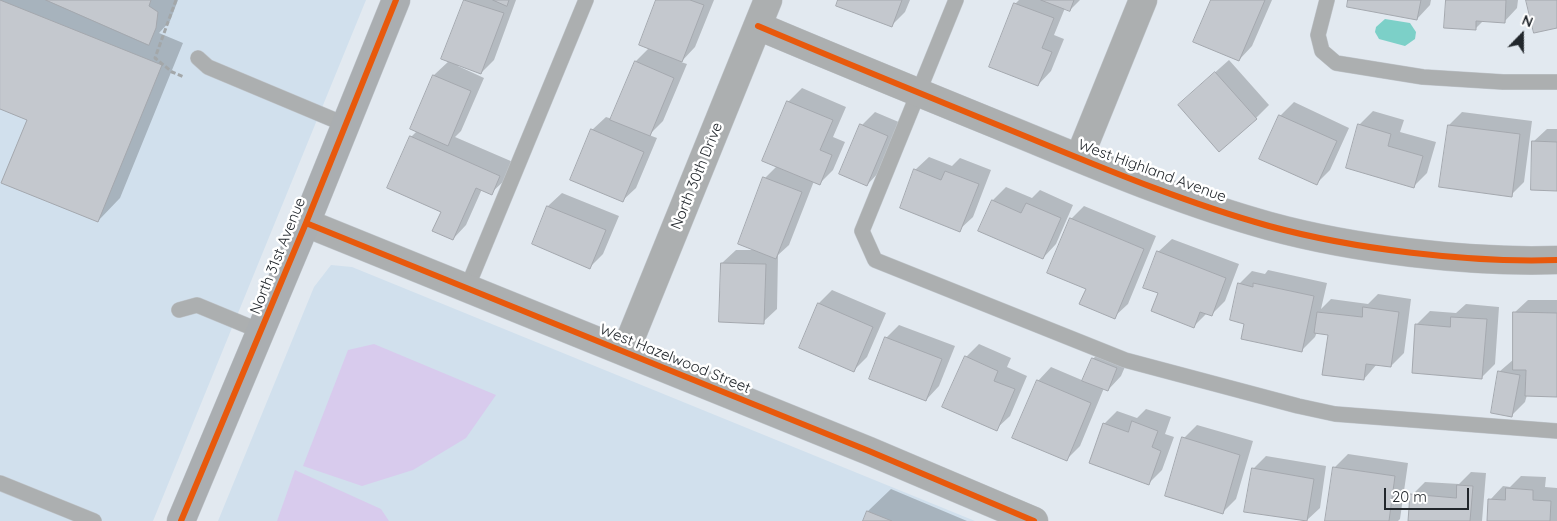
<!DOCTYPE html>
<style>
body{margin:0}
#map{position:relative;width:1557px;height:521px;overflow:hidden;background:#e2e9f0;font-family:Quicksand,sans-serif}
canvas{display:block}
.north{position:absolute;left:1497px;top:10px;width:50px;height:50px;-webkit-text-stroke:4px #fff;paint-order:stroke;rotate:22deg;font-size:14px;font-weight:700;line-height:20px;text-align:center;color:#22272c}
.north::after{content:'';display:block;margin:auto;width:18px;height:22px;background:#22272c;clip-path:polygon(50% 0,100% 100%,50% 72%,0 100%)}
.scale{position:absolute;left:1384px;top:488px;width:85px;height:22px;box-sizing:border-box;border:2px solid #22272c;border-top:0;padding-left:6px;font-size:15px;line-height:18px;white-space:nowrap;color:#22272c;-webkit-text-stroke:4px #fff;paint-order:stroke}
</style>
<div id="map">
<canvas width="1557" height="521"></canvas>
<div class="north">N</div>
<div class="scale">20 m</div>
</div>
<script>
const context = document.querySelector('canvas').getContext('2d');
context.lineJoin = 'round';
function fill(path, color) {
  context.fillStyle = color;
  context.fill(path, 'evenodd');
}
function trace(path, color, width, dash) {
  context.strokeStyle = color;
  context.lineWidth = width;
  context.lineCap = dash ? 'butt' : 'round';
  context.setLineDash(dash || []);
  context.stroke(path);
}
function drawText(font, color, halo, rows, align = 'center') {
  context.font = font + ' Quicksand,sans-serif';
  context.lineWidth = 5;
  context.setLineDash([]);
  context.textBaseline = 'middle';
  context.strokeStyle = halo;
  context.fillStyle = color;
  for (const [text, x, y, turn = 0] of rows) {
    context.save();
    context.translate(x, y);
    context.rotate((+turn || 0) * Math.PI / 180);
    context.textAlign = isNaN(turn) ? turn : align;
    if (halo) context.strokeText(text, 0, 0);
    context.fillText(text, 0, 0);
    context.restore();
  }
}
fill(new Path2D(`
 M0 0H366L153 521H0Z
 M331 265 352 267 975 521H218L314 287Z`), '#d1e0ed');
fill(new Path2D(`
 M374 344 496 395 466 438 413 470 362 486 303 466 348 350Z
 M295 470 381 509 389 521H277Z`), '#d8cbed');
fill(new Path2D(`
 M1385 19 1410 23 1416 32 1415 39 1405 46 1379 39 1375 32 1376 27Z`), '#7cd0c8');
fill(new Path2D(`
 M0 0H178L170 21 159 33 183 43 120 198 98 221 29 120 0 108Z
 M465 0H516L494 60 481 73 458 64V66L484 78 461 131 455 137 513 162 505 180 491 193 482 189 466 225 453 239 411 137 417 131 411 129 434 75 449 61 443 58Z
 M657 0H714L695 47 681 62 687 64 663 121 649 135 657 138 636 188 622 201 592 130 606 117 612 119 636 61 649 48Z
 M839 0H910L905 12 892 25Z
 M1019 0H1080L1070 10 1065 8 1054 35 1064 39 1051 71 1038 85 1015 4Z
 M1212 0H1272L1252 46 1239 60Z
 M1349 0H1431L1430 5 1417 19Z
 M1447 0H1518L1517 8 1504 22 1484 20 1475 29Z
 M1229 60 1269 105 1256 118 1193 92Z
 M802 88 846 107 833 137 845 142 833 170 819 184 814 181 789 245 778 255 777 309 763 322 722 263 736 250H755L765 178 777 166 788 102Z
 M1294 102 1349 128 1330 170 1316 184 1280 116Z
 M1373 111 1404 120 1400 132 1436 142 1427 173 1413 187 1359 125Z
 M875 112 901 123 880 171 867 185 862 125Z
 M1462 112 1532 121 1524 182 1511 195 1449 125Z
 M1547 129H1557V190L1533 142Z
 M929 157 952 166 960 158 991 170 973 217 959 230 915 170Z
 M1006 187 1032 198 1040 190 1073 205 1056 244 1043 258 993 200Z
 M562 193 619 216 603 254 590 267 533 244 548 206Z
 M1084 206 1156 236 1128 304 1114 317 1087 288 1071 219Z
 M1172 239 1239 264 1225 301 1211 315 1207 313 1194 326 1159 292 1158 252Z
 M1268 270 1327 283 1321 309 1331 299 1368 304 1378 294 1411 299 1404 353 1391 366 1377 364 1364 379 1329 333 1317 332 1315 337 1302 350 1246 323 1239 284 1252 271 1265 274Z
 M832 290 886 313 867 357 854 370 819 303Z
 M1528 300H1557V395H1527L1525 402 1512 415 1499 372 1514 359V313Z
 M1466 304 1499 307 1495 364 1482 377 1416 325 1430 311 1456 313Z
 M899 325 955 346 939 386 926 400 886 338Z
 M979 344 1011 358 1007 367 1027 376 1010 416 996 429 966 357Z
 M1106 345 1130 355 1121 376 1108 390 1104 388 1080 446 1067 459 1038 381 1051 367 1084 381 1093 359Z
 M1146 409 1171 417 1165 434 1174 437 1162 470 1149 483 1104 424 1117 411 1137 418Z
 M1197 425 1253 441 1236 499 1223 512 1184 438Z
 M1348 454 1408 463 1400 519 1398 521H1326L1335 467Z
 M1266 456 1326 466 1320 508 1306 521 1246 511 1253 469Z
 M1471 472 1486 473 1482 521H1409L1412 495 1425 482 1459 484Z
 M1521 476 1546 477 1545 487 1557 488V521H1488L1490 500 1503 486 1510 487Z
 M891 489 967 521H864L868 511Z`), '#0003');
const building = new Path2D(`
 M0 0 162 65 98 222 1 183 27 120 0 109Z
 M46 0H151L149 6 158 12 156 28 149 45Z
 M464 0 504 13 481 74 441 59Z
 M493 0H509L507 6Z
 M656 0H690L704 5 682 62 639 45Z
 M838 0H902L892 27 836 6Z
 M1041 0H1074L1070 11Z
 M1211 0H1265L1239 61 1193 42Z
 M1348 0H1421L1417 20 1347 7Z
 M1446 0H1506L1505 23 1476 21V30L1444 28Z
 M1526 0H1557V28L1534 33Z
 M1014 3 1054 18 1042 48 1052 52 1038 86 989 67Z
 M635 61 674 78 650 136 610 120Z
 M1215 72 1257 119 1219 152 1178 105Z
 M433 75 471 91 448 146 410 129Z
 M787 101 833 120 820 150 832 155 820 185 762 161Z
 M1279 115 1337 141 1317 185 1259 159Z
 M860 124 888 136 867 186 839 174Z
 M1358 124 1391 134 1388 146 1423 156 1414 188 1346 168Z
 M1448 125 1520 134 1512 197 1439 187Z
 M591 129 644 152 623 202 570 180Z
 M410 136 500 176 492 195 476 188 453 240 432 231 441 212 387 188Z
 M1532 141 1557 142V191L1531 190Z
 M914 169 941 180 945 171 979 184 960 232 900 208Z
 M763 177 802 192 776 259 738 244Z
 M992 200 1021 213 1026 203 1061 218 1043 259 978 231Z
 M547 206 606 230 590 269 532 244Z
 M1070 218 1144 249 1115 319 1079 304 1086 289 1047 273Z
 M1157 251 1226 278 1212 316 1200 312 1194 328 1151 311 1158 293 1143 288Z
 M721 263 766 264 764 324 719 322Z
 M1238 283 1253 287V283L1314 296 1302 352 1241 339 1244 324 1230 320Z
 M818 303 873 327 854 372 799 348Z
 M1363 307 1399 312 1391 367 1366 364 1364 380 1322 375 1328 335 1314 333 1317 312 1362 317Z
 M1513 312 1557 313V397L1525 396 1526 370H1513Z
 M1451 317 1487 319 1482 379 1412 373 1415 324 1450 327Z
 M885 337 942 359 926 401 869 379Z
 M965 356 998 371 994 381 1015 389 997 431 942 407Z
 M1092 358 1117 368 1108 391 1082 381Z
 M1498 371 1520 375 1512 417 1491 413Z
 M1037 380 1091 403 1067 461 1012 438Z
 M1132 421 1158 431 1152 447 1161 451 1149 485 1089 463 1103 423 1128 432Z
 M1182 437 1240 455 1223 514 1165 496Z
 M1333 467 1395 476 1389 521H1325Z
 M1252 468 1314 479 1307 521 1244 512Z
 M1457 485 1473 486 1470 521H1408L1410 494 1456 498Z
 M1506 488 1533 490V500L1551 501 1550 521H1487L1488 499 1505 500Z
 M867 511 892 521H863Z`);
fill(building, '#c4c8ce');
trace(building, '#a4a8ae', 1);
const lane = new Path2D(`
 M956 0 862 231 875 260 1125 360 1298 406 1335 414 1557 431
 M1327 0 1318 35 1322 51 1336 63 1423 77 1503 82H1557
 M198 58 208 67 344 124
 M467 288 586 0
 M179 310 197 305 260 331
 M0 483 94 521`);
const street = new Path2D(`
 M758 26C843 62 929 97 1015 132 1098 166 1182 202 1269 226 1353 249 1469 263 1557 260
 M1079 158 1143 0
 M306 223 869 451 1034 521
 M625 352 768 0`);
const secondary = new Path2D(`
 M181 521 306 223 396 0`);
trace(lane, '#c0c6cc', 16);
trace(street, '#c0c6cc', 29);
trace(secondary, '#c0c6cc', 29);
trace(new Path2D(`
 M176 0 155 58 172 72 184 77`), '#a3a7a9', 3, [5, 2.5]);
trace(lane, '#acafb0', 15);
trace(street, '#acafb0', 28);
trace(secondary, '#aaaeb1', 28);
trace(new Path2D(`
 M758 26C843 62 929 97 1015 132 1098 166 1182 202 1269 226 1353 249 1469 263 1557 260
 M306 223 869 451 1034 521
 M181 521 306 223 396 0`), '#e8590c', 6);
drawText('15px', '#22272c', '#fff', [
 ["West Highland Avenue",1152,171,20],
 ["North 30th Drive",697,176,-68],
 ["North 31st Avenue",278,256,-68],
 ["West Hazelwood Street",675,359,22]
]);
</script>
